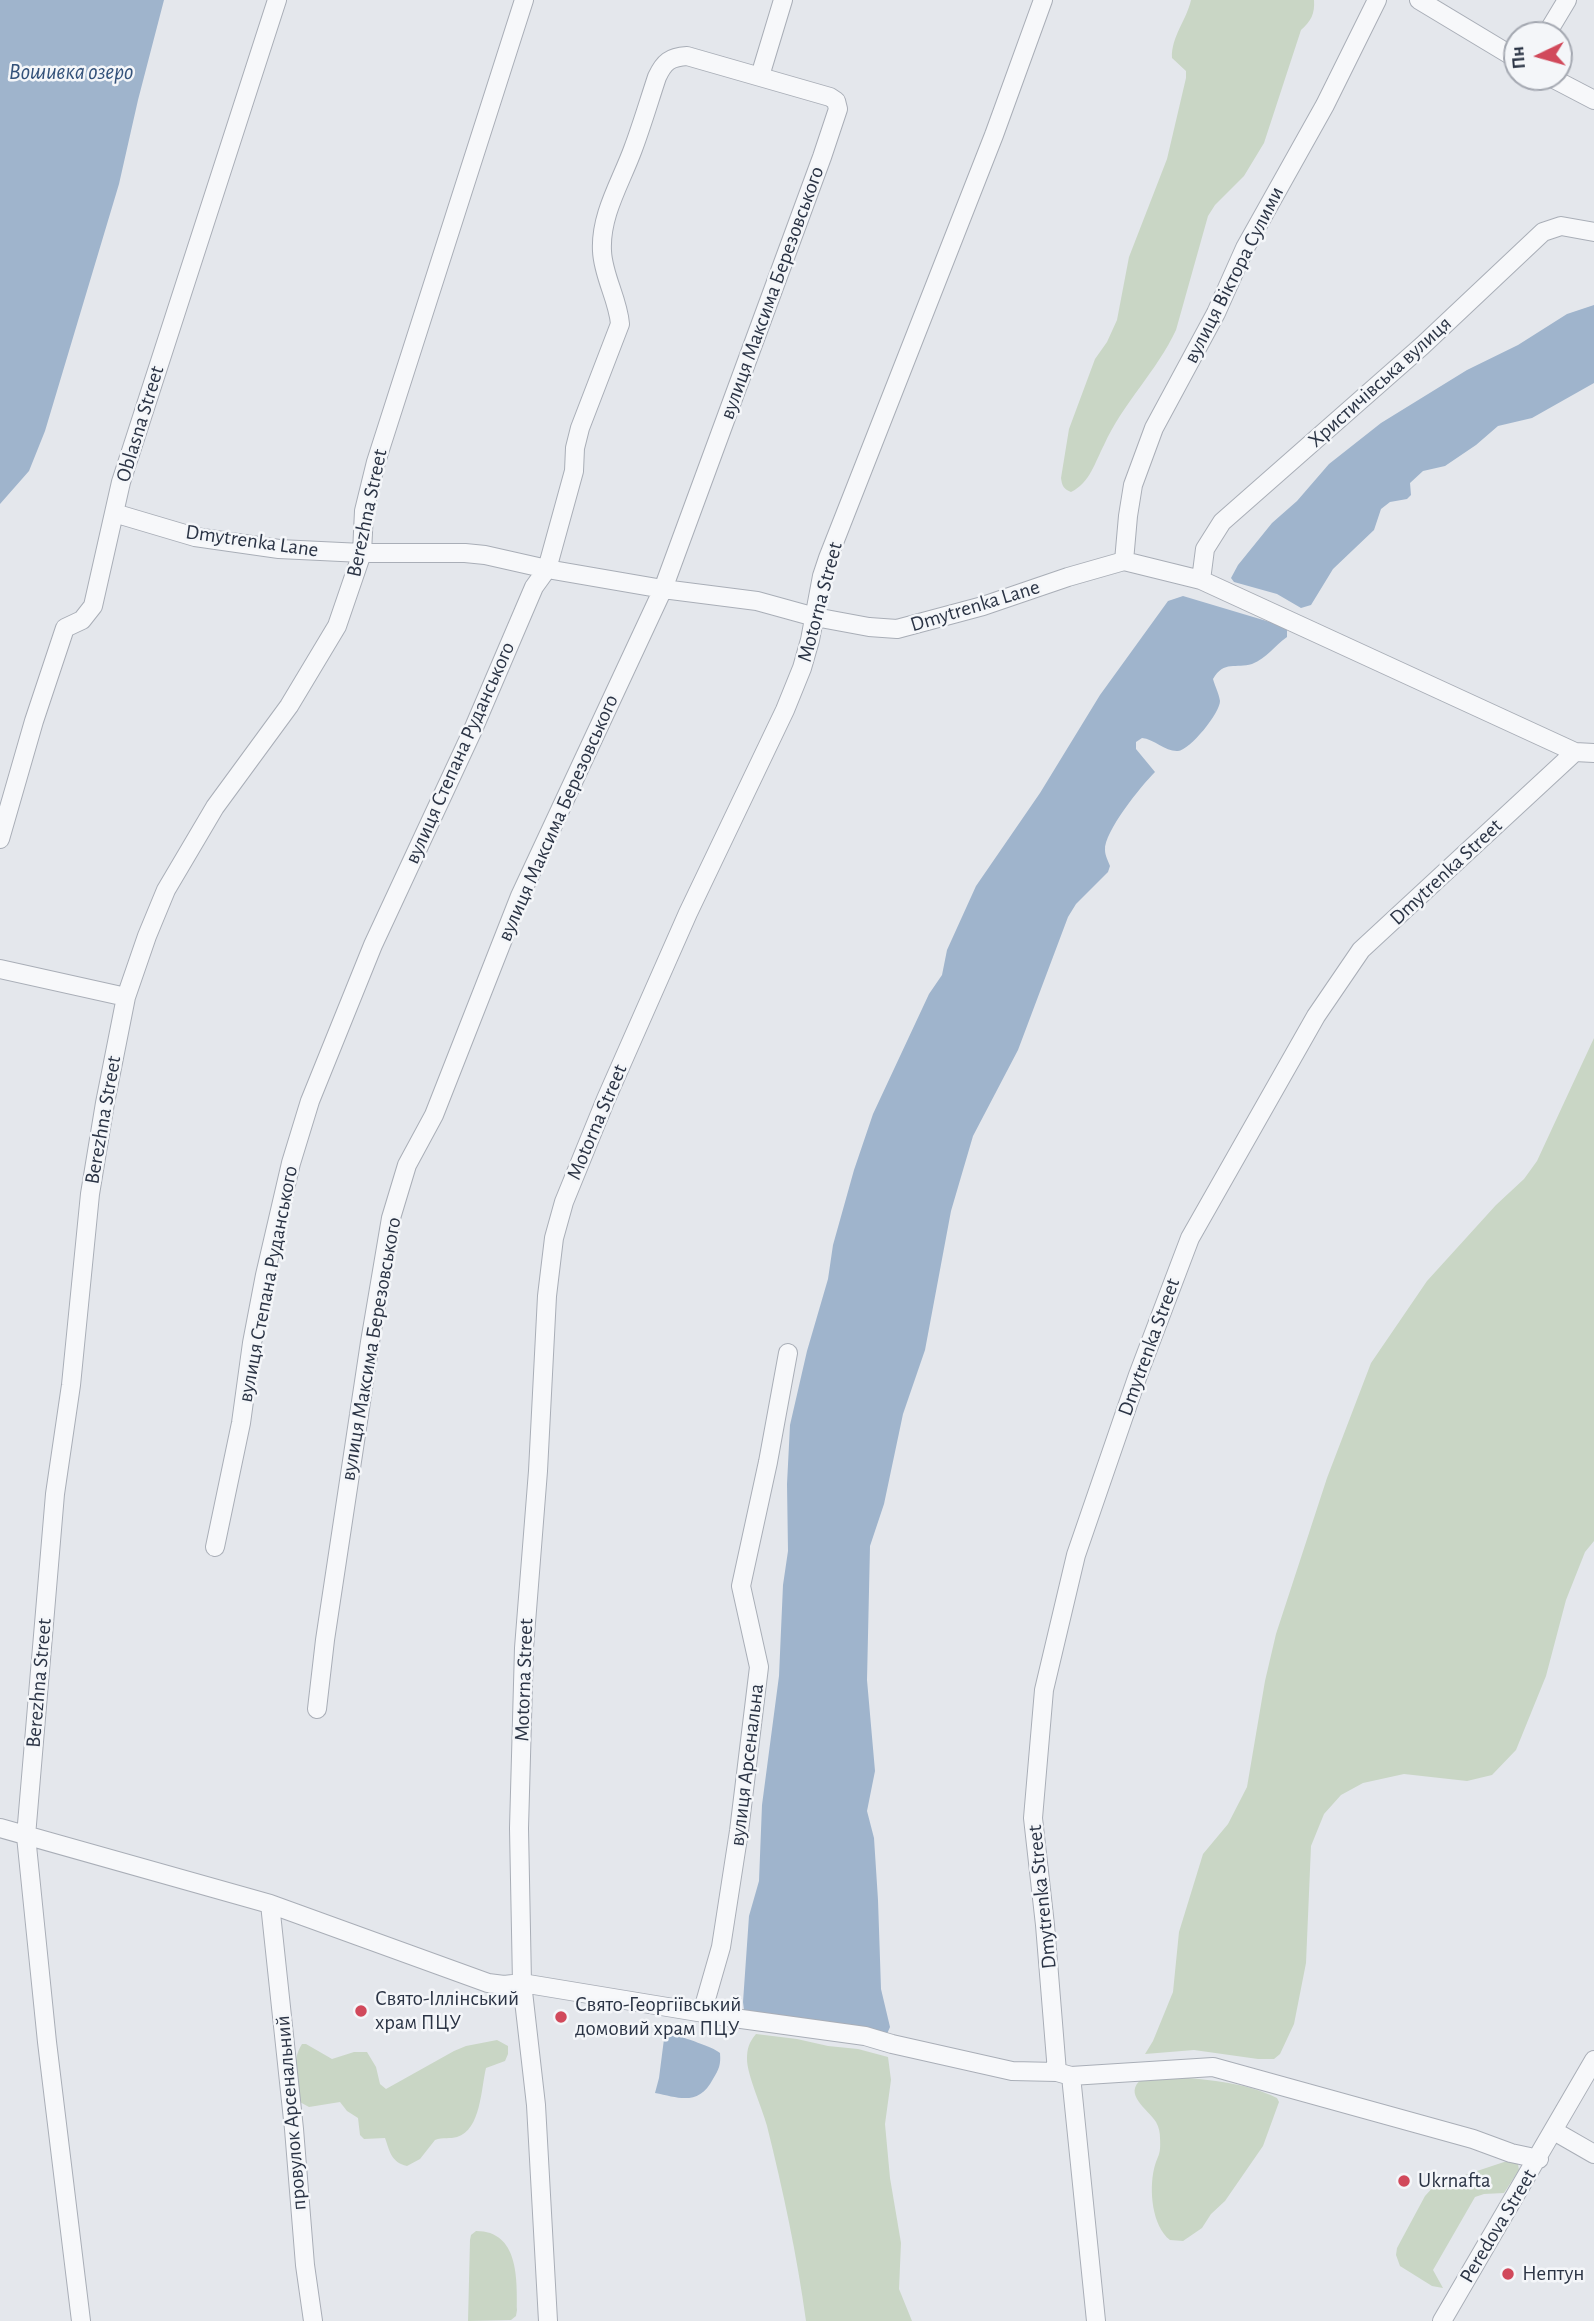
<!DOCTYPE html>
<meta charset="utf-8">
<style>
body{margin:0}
#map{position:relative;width:1594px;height:2321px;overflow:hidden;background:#e4e7ec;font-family:"Alegreya Sans",sans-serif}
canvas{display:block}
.north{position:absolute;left:1503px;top:21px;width:70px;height:70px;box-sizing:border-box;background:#f4f6f9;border:2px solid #a4a8b1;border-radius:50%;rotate:265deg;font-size:19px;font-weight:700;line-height:28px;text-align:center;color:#2b3445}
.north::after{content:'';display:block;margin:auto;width:24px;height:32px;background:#d1495b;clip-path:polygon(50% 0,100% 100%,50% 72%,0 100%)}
</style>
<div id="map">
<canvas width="1594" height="2321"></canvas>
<div class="north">Пн</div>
</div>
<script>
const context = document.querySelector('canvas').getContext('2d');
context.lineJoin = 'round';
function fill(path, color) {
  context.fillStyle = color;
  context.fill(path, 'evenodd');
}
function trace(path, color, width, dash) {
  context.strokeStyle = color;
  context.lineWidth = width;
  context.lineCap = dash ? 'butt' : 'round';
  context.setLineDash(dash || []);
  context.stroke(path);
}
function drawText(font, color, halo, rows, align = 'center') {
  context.font = font + ' "Alegreya Sans",sans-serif';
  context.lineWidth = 5;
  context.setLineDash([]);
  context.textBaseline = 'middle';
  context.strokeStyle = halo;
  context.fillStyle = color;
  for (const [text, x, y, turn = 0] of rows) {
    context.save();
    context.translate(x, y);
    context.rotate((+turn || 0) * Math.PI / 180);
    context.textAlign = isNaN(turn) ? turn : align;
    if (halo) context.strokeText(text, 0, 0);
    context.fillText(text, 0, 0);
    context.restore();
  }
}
fill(new Path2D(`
 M1191 0H1314C1315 14 1311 21 1301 30L1264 143 1244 176 1215 205 1208 216 1176 330C1157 371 1123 403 1104 445 1095 462 1090 483 1071 492 1063 489 1062 485 1061 478L1069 429 1095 359 1107 342 1117 320 1129 257 1167 159 1186 78V71L1172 58C1171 37 1187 19 1191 0Z
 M1594 1038V1541L1585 1552 1566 1600 1546 1676 1516 1750 1492 1775 1467 1781 1404 1774 1363 1783 1341 1795 1324 1814 1311 1846 1306 1963 1294 2024 1280 2054 1274 2059H1258L1194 2050 1145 2054 1153 2041 1173 1992 1179 1932 1203 1854 1228 1824 1247 1787 1265 1681 1276 1634 1327 1478 1371 1363 1427 1281 1496 1205 1524 1179 1537 1161Z
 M756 2034 797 2039 828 2046 858 2049 888 2057 891 2080 885 2124 890 2178 901 2243 899 2289 912 2321H806C797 2255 783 2190 767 2126 762 2107 747 2075 747 2059 747 2049 749 2042 756 2034Z
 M497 2040 508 2046V2054L505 2061 486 2068C481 2088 481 2130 457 2137 450 2139 443 2137 435 2140L420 2159 407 2166C391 2162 390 2152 385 2138L364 2139 360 2135 358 2118 347 2111 340 2102 309 2107 298 2101C296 2082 291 2061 302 2044H306L332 2059 354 2052H367L376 2067 380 2084 386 2089 454 2051 466 2046Z
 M1178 2077C1211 2080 1247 2083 1277 2098L1279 2102 1263 2146 1225 2201 1211 2214 1202 2228 1183 2241 1170 2240C1152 2226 1149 2190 1154 2169 1158 2154 1161 2156 1160 2138 1160 2133 1159 2127 1156 2122 1148 2109 1122 2094 1142 2079Z
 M1510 2160 1518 2164 1519 2170 1504 2193 1484 2194 1475 2197 1433 2270 1443 2288 1432 2286 1400 2266 1396 2255 1397 2248 1425 2196 1435 2185Z
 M476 2231C519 2231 517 2279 517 2310L516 2316 511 2320 468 2321 470 2240 471 2235Z`), '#c9d6c5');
fill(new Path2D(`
 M0 0H164L138 100 119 184 45 431 29 471 0 504Z
 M1594 305V383L1532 418 1498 426 1476 445 1445 466 1423 471 1410 483 1411 495 1407 499 1390 502 1381 509 1374 530 1333 569 1311 605 1301 608 1277 594 1234 582 1231 578 1238 565 1272 523 1297 501 1329 464 1381 423 1467 370 1518 345 1567 314Z
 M1183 596 1280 625 1287 630V637C1274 646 1267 658 1252 664 1236 669 1224 660 1213 679 1215 686 1219 694 1220 701 1220 713 1190 750 1178 751 1166 752 1154 739 1142 738L1136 742V749L1155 772C1141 786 1104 832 1105 850 1105 855 1108 861 1110 866L1108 872 1076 904 1068 917 1018 1050 973 1136 951 1211 925 1350 903 1414 884 1504 870 1546 867 1680 875 1771 867 1811 874 1838 878 1900 881 1989 890 2027 887 2034 810 2023 780 2015 750 2014 744 2010 743 2002 749 1916 759 1881 762 1805 779 1676 783 1585 788 1551 787 1484 790 1425 807 1351 828 1279 833 1245 854 1170 873 1114 929 994 942 975 947 950 976 886 1040 793 1100 695 1168 601Z
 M672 2033C685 2039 712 2046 720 2053 721 2065 719 2069 713 2079 699 2106 680 2098 655 2093L659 2078 664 2039 667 2034Z`), '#9fb4cc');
const minor = new Path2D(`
 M1419 0 1517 59
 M1546 35 1567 0
 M760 76 783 0
 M1550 77 1594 100
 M114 513 195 537 279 549 362 553H465L485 555 547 569 663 589 757 601 815 617 869 627 897 629 983 606 1068 577 1124 561 1201 580 1575 752 1594 753
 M1124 561 1128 516 1133 485 1154 428 1216 313 1245 248 1325 105 1377 0
 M1201 580 1205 549 1222 522 1422 346 1543 232 1561 226 1594 232
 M0 839 34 721 65 628 82 620 93 606 121 482 277 0
 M0 969 126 997
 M215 1547 241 1423 252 1343 265 1275 291 1163 310 1101 373 945 472 732 534 587 547 569 574 471 575 448 580 428 620 324C618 299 603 276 602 251 600 215 621 182 633 149 642 125 649 101 657 77 664 62 670 57 687 56L830 97 836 101 838 109 822 157 663 589 520 896 434 1115 407 1165 391 1218 370 1342 325 1640 317 1709
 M0 1828 270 1904 488 1983 504 1985 522 1983 734 2018 865 2036 892 2044 1012 2071 1057 2072 1071 2076 1213 2067 1473 2139 1511 2153 1539 2159
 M270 1904 294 2129 305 2265 313 2321
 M702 2013 721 1947 739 1831 759 1667 741 1586 768 1462 788 1353
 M1057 2072 1045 1925 1033 1818 1044 1690 1076 1555 1138 1375 1190 1238 1316 1016 1361 950 1575 752
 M1071 2076 1096 2321
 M1554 2131 1594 2154
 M81 2321 47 2042 26 1836 55 1494 71 1385 90 1194 105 1103 126 997 147 936 166 890 215 807 289 706 337 626 362 553 364 511 376 462 524 0
 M548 2321 536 2105 522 1983 519 1828 524 1648 538 1471 547 1296 554 1238 564 1202 606 1099 688 913 785 710 802 668 810 640 822 576 828 558 994 135 1043 0
 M1442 2321 1594 2060`);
trace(minor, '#a9aeb7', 20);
trace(minor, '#f7f8fa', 18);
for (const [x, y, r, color] of [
 [361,2011,7,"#d1495b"],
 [561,2017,7,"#d1495b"],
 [1404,2181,7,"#d1495b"],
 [1508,2274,7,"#d1495b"]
]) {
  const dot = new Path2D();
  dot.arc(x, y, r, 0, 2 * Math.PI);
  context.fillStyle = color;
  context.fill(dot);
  trace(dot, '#f4f6f9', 2.5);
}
drawText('21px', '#2b3445', '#f4f6f9', [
 ["вулиця Віктора Сулими",1234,275,-63],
 ["вулиця Максима Березовського",772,293,-70],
 ["Христичівська вулиця",1380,382,-42],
 ["Oblasna Street",140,424,-73],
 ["Berezhna Street",367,513,-78],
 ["Dmytrenka Lane",252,541,8],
 ["Motorna Street",820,602,-75],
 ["Dmytrenka Lane",975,606,-17],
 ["вулиця Степана Руданського",460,753,-66],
 ["вулиця Максима Березовського",558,818,-66],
 ["Dmytrenka Street",1446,872,-43],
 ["Berezhna Street",103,1120,-80],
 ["Motorna Street",597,1122,-67],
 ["вулиця Степана Руданського",268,1284,-79],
 ["Dmytrenka Street",1149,1347,-70],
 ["вулиця Максима Березовського",371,1349,-80],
 ["Motorna Street",524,1680,-88],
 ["Berezhna Street",39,1683,-85],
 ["вулиця Арсенальна",747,1765,-83],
 ["Dmytrenka Street",1042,1897,-96],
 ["провулок Арсенальний",291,2113,-95],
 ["Peredova Street",1498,2226,-59]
]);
drawText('21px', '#2b3445', '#f4f6f9', [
 ["Свято-Іллінський",375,1999],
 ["храм ПЦУ",375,2023],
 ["Свято-Георгіївський",575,2005],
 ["домовий храм ПЦУ",575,2029],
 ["Ukrnafta",1418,2181],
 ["Нептун",1522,2274]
], 'left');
drawText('italic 23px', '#34527a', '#f4f6f9', [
 ["Вошивка озеро",71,72]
]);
</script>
